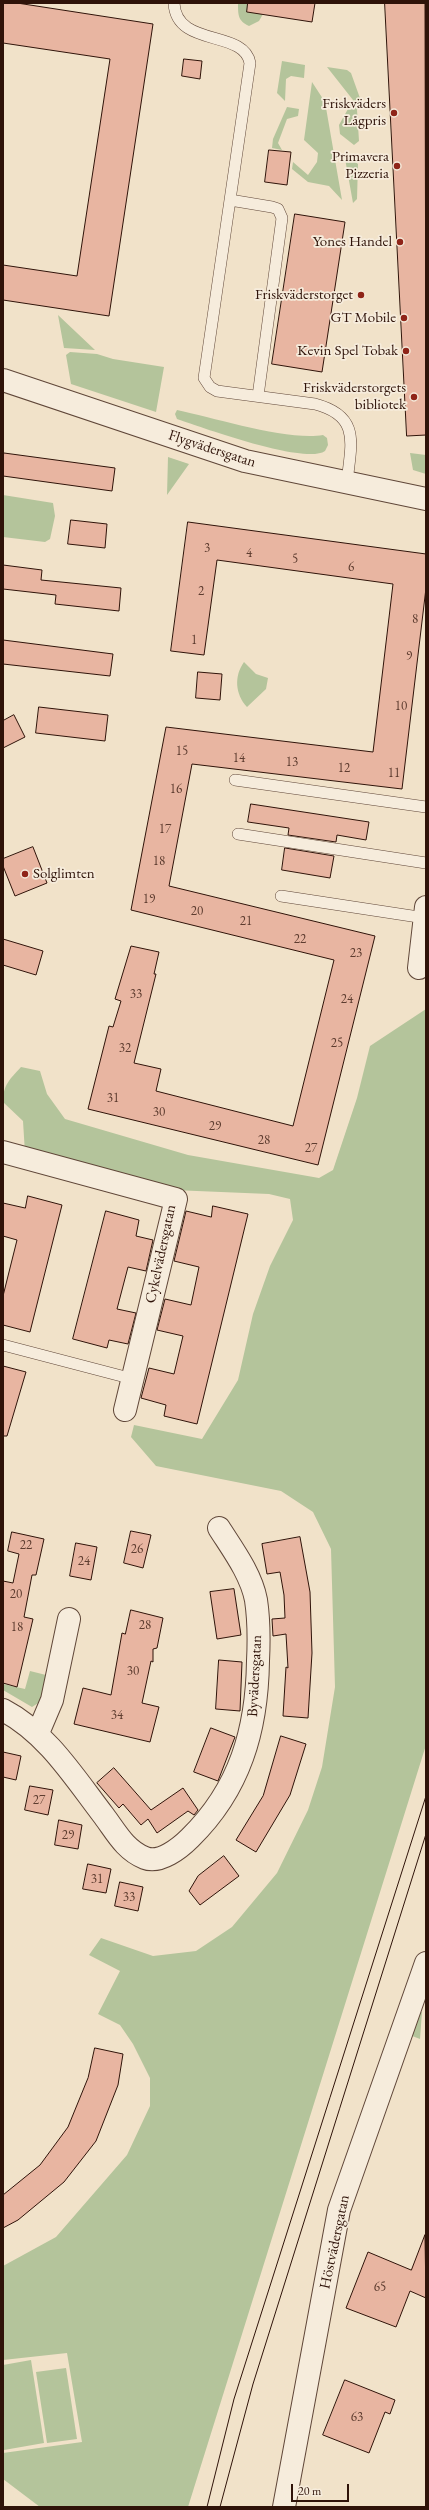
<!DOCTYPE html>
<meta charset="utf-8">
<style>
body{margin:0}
#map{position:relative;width:429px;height:2510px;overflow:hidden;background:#f1e2c9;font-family:"EB Garamond",serif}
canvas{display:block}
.frame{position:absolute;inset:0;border:4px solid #2f1309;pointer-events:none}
.scale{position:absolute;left:291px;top:2484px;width:58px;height:18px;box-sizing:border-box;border:2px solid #2f1309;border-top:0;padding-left:5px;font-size:12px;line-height:14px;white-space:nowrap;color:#2f1309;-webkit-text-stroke:3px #f6ecdc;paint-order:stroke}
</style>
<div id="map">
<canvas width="429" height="2510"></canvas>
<div class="frame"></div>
<div class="scale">20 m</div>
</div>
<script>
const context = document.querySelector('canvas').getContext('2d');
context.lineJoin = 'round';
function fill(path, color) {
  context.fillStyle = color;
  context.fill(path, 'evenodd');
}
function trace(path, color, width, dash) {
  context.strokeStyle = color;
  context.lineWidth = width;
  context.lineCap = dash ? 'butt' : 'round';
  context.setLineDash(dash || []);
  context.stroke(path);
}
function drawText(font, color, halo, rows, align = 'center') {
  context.font = font + ' "EB Garamond",serif';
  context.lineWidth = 3.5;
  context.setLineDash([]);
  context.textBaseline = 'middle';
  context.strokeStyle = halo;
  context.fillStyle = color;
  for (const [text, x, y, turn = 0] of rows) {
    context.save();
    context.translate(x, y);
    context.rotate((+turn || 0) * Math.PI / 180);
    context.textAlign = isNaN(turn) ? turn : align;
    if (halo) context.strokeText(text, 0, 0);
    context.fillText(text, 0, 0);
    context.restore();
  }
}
fill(new Path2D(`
 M238 3H263V14L259 21 249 26C238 21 238 15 238 3Z
 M282 61 305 65 304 78 291 76 286 79 285 101 277 93Z
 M327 67 347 70 351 73 361 101 357 110 359 141 354 145 340 134 339 125 353 100Z
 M312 82 325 102 342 200 329 186 308 182 292 169 293 162 308 175 317 162 318 153 304 140Z
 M287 107 299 109 298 116 287 119 278 143 282 150 272 148 273 139Z
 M344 153 358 164 357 199 353 203Z
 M58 315 95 350 64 348Z
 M70 352 97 354 113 359 164 367 156 412 71 384 66 355Z
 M177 410C215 418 288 441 323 435L327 438 328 445 325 451C305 465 201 427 177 419L175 414Z
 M410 453 426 455V474L413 470Z
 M168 457 189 464 167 495Z
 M3 495 53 503 55 516 50 539 45 542 3 537Z
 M244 662 256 674 268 678 266 689 247 707C235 694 234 676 244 662Z
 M426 1009V1745L188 2507H40L3 2479V2453L82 2442 67 2353 3 2360V2266L56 2237 127 2155 150 2106V2078L133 2044 120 2025 98 2014 120 1971 89 1955 101 1938 153 1956 196 1951 232 1927 277 1873 308 1810 322 1767 335 1687 331 1549 313 1512 281 1491 156 1466 131 1437 134 1425 202 1439 238 1380 253 1314 270 1266 293 1220 290 1199 269 1194 173 1190 25 1153 23 1121 3 1102C3 1085 10 1079 21 1067L40 1071 47 1094 65 1119 188 1155 319 1178 333 1170 357 1098 370 1046Z
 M30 1671 46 1675 40 1702 32 1707 3 1690V1684L25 1689Z
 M415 2010 422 2012 420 2039 407 2034Z
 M31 2360 44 2443 4 2450 3 2365Z
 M66 2368 77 2439 47 2443 36 2372Z`), '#b4c49b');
const building = new Path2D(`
 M3 3H17L153 24 109 316 3 300V265L77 276 110 59 3 43Z
 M248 3H315L312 22 247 12Z
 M385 3H425L426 435 407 436Z
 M184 59 202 61 200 79 182 76Z
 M269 150 291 152 287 185 265 182Z
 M295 214 345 222 322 372 272 364Z
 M4 453 115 468 112 491 3 476Z
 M71 520 107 524 105 548 68 544Z
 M188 522 426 554V588L402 789 192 764 169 886 375 936 318 1165 88 1109 109 1026 113 1027 121 1001 115 999 131 946 159 952 154 974H156L134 1063 161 1069 156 1091 293 1126 334 960 131 910 166 727 373 752 393 584 217 560 204 655 171 651Z
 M3 565 42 570 41 580 121 588 119 611 55 604 56 595 3 589Z
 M3 640 113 654 110 676 3 664Z
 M198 672 222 674 220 700 196 698Z
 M39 707 108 715 105 741 36 733Z
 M14 715 25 737 3 748V721Z
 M251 804 369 822 366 840 337 835 336 842 288 835 289 828 248 822Z
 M33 847 47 883 15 896 3 866V859Z
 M285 848 334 856 330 878 282 870Z
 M3 939 43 951 36 975 3 965Z
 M28 1196 62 1205 30 1332 3 1325V1296L17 1240 3 1236V1203L25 1208Z
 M213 1206 248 1214 197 1424 164 1416 166 1405 141 1398 149 1368 174 1374 183 1336 157 1330 165 1299 191 1305 199 1267 174 1261 186 1211 211 1217Z
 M106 1211 139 1220 136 1236 153 1240 146 1271 128 1267 117 1309 136 1313 128 1344 109 1340 107 1348 73 1339Z
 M3 1366 26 1372 7 1436H3Z
 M131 1531 151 1535 143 1568 124 1563Z
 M12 1532 44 1539 36 1575H32L24 1617 33 1619 17 1687 3 1683V1581L13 1583 19 1554 8 1551Z
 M300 1537 310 1592 312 1653 308 1718 283 1716 286 1667 288 1668 286 1634 273 1636 272 1619 285 1618 284 1595 280 1572 267 1574 262 1544Z
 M76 1543 97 1547 91 1580 70 1576Z
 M234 1589 241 1635 217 1639 210 1592Z
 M131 1610 163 1618 157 1648 153 1649V1662L151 1661 142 1703 159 1707 150 1742 74 1724 83 1688 111 1695 122 1633 125 1634Z
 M219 1660 242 1662 240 1711 216 1709Z
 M211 1728 235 1737 218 1781 194 1772Z
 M281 1736 306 1744 290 1795 256 1852 236 1840 263 1796Z
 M3 1752 21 1756 16 1780 3 1777Z
 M114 1768 151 1810 183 1788 198 1810 194 1815 188 1811 157 1833 148 1819 141 1825 123 1804 119 1808 97 1783Z
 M30 1786 53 1790 48 1815 25 1810Z
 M59 1820 82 1825 78 1849 55 1845Z
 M224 1856 239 1876 200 1905 189 1891 198 1876Z
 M88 1864 111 1869 106 1893 83 1889Z
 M120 1882 143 1887 138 1911 115 1906Z
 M95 2048 123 2054 118 2085 96 2141 64 2182 18 2220 3 2228V2195L40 2165 68 2127 88 2078Z
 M425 2235 426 2298 410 2291 396 2327 346 2308 368 2252 411 2270Z
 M345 2380 395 2400 390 2414 385 2412 369 2453 323 2435Z`);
fill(building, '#e8b5a1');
trace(building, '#2f1309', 1);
const lane = new Path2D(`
 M174 3C176 48 244 29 250 63L204 378 210 387 217 391 315 404C361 416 351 444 347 482
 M230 200 272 207 278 209 282 218 258 396
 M235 780 426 807
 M238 834 426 863
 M281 896 425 918
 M3 1345 133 1379`);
const street = new Path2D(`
 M3 380 245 461 426 499
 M419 968 426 907
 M3 1152 176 1199 125 1410
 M3 1710C47 1733 74 1777 104 1816 116 1832 125 1850 145 1858 160 1864 180 1848 190 1838 240 1789 257 1730 258 1661 259 1641 259 1620 256 1600 251 1574 233 1550 219 1528
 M38 1733 52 1700 69 1619
 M284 2507 339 2210 426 1963`);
trace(lane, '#604739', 12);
trace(street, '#604739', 24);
trace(lane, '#f6ecdc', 11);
trace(street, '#f6ecdc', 22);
trace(new Path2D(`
 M207 2507 234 2399 426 1796
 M220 2507 253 2384 426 1834`), '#2f1309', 1);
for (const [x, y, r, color] of [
 [394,113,4,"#8f2418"],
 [397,166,4,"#8f2418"],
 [400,242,4,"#8f2418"],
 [361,295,4,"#8f2418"],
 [404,318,4,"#8f2418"],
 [406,351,4,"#8f2418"],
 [414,397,4,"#8f2418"],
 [25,874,4,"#8f2418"]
]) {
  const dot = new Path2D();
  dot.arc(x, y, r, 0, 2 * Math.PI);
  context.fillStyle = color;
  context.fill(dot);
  trace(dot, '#f6ecdc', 1.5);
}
drawText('13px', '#5d3c2f', null, [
 ["3",207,548],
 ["4",249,553],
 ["5",295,559],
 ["6",351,567],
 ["2",201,591],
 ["8",415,619],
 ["1",194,640],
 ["9",409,656],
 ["10",401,706],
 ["15",182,751],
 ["14",239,758],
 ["13",292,762],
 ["12",344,768],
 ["11",394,773],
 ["16",176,789],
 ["17",165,829],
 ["18",159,861],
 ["19",149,899],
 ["20",197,911],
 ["21",246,921],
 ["22",300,939],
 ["23",356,953],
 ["33",136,994],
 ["24",347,999],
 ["25",337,1043],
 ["32",125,1048],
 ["31",113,1098],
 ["30",159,1112],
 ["29",215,1126],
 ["28",264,1140],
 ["27",311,1148],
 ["22",26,1545],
 ["26",137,1549],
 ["24",84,1561],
 ["20",16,1594],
 ["28",145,1625],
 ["18",17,1627],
 ["30",133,1671],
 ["34",117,1715],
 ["27",39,1800],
 ["29",68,1835],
 ["31",97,1879],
 ["33",129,1897],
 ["65",380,2287],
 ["63",357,2417]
]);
drawText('15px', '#2f1309', '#f6ecdc', [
 ["Friskväders",386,104],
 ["Lågpris",386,121],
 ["Primavera",389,157],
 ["Pizzeria",389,174],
 ["Yones Handel",392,242],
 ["Friskväderstorget",353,295],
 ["GT Mobile",396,318],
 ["Kevin Spel Tobak",398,351],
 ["Friskväderstorgets",406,388],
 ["bibliotek",406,405],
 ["Solglimten",33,874,"left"]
], 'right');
drawText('15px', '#2f1309', '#f6ecdc', [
 ["Flygvädersgatan",212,449,18],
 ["Cykelvädersgatan",161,1254,-78],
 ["Byvädersgatan",255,1676,-87],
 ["Höstvädersgatan",335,2242,-78]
]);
</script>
